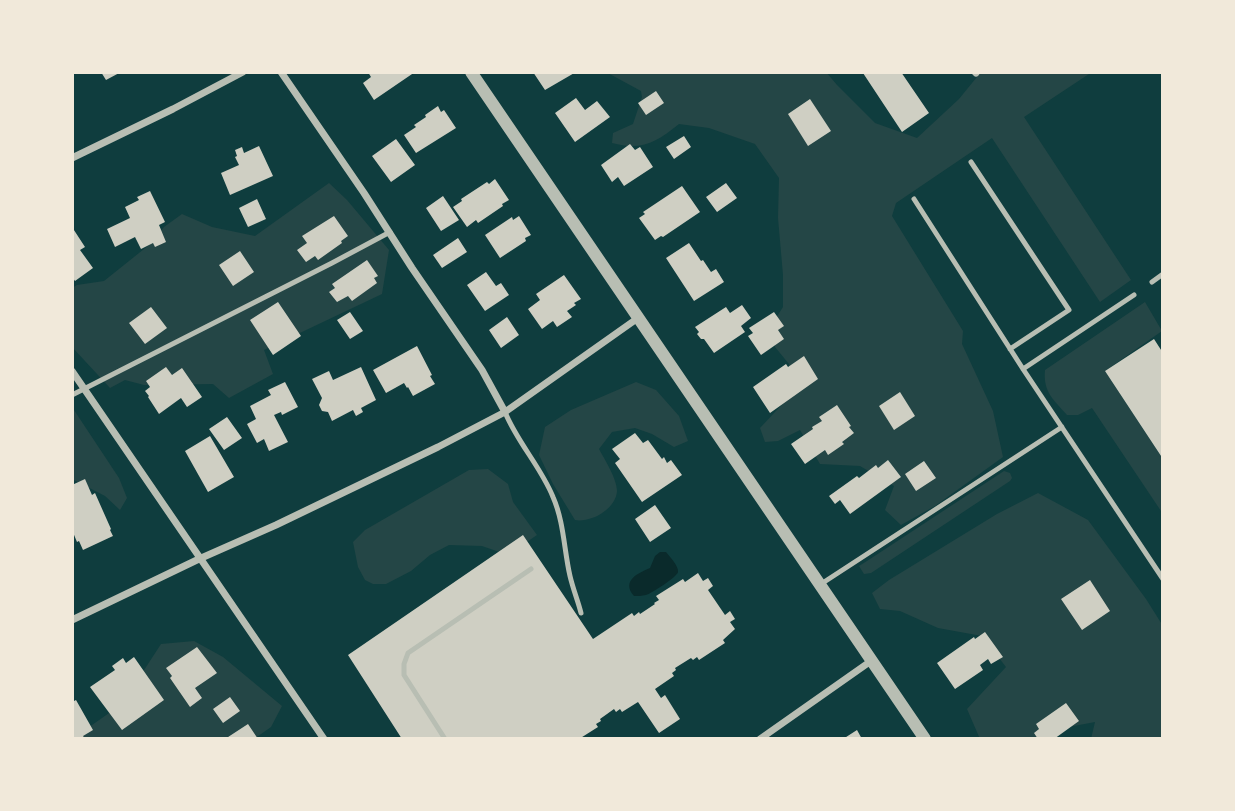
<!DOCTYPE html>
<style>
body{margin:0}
#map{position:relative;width:1235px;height:811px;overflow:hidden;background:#0f3d3e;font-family:"DejaVu Sans",sans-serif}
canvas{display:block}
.frame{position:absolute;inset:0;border:74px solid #f1e9da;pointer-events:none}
</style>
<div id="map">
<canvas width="1235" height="811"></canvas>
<div class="frame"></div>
</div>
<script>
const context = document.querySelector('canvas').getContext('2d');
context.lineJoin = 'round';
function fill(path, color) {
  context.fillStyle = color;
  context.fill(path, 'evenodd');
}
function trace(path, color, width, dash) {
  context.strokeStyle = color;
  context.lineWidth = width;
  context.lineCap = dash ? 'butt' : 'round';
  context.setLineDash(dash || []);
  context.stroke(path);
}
fill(new Path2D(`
 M606 72H826L837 85 875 123 917 138 959 99 981 72H1092L1024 117 1131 280 1100 302 992 138 896 203 892 216 963 331 962 344 993 411 1003 457 935 506 901 525 885 510 894 486 860 466 820 464 800 430 778 441 765 442 760 428 790 396 789 364 775 347 774 321 783 307V275L778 218 779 178 755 144 709 128 679 124C655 143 642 151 612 143L613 133 633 124 642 97 641 91Z
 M329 183 347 200 389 250 382 294 264 350 273 374 229 398 213 384 144 385 125 380 110 388 72 347V288L77 285 104 281 149 245 164 227 182 214 212 227 255 236Z
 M1145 302 1162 331 1105 371 1163 459V514L1092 408 1078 415H1067C1053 399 1043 392 1045 370Z
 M636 382 656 390 679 416 688 441 674 447 652 434 635 428 612 432 599 449C605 460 617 479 617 491 616 509 591 523 575 520L553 484 539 455 545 427 571 410Z
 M72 407 119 478 127 498 120 510 105 496 72 479Z
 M488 469 508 484 513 502 537 535 508 555 482 546 449 545 430 555 411 571 386 584H373L365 580 358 567 353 542 365 530 469 470Z
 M1004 471 1010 473 1012 478 1010 481 871 573 864 574 859 566 867 561Z
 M1038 493 1088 520 1146 599 1163 626V739H1091L1095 722 1058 729 1034 739H980L967 709 1006 667 982 636 938 628 900 611 880 609 872 593 889 580 997 514Z
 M194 641 223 657 282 706 271 727 254 739H72L122 704 161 644Z`), '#244646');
fill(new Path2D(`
 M660 552H666C669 556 679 566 678 572 678 576 651 594 646 595 641 596 639 596 634 596 621 581 638 573 650 568L655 556Z`), '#0a2a2b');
fill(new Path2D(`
 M101 72H121L106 80Z
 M368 72H415L374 100 363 83 371 77Z
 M533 72H576L545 90Z
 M866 72H901L929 113 902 132 863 73Z
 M656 91 664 103 646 115 638 103Z
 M576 98 585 110 597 101 610 117 575 142 555 113Z
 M810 99 831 131 808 146 788 114Z
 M438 106 441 112 444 110 456 128 416 153 404 135 416 127 414 125 426 117 425 115Z
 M684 136 691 147 674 159 666 147Z
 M396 139 415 165 391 182 372 156Z
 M630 144 635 150 640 147 653 167 624 186 618 177 612 182 601 165Z
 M259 146 273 176 230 195 221 173 239 165 235 157 237 156 235 150 242 147 244 153Z
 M495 179 509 200 502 204 503 206 478 223 476 220 467 227 453 207 462 201 461 199 487 182 489 184Z
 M726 183 737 198 717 212 706 197Z
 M682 186 700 212 663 237 661 236 655 240 639 218 645 214 643 212Z
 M150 191 165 222 159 225 166 242 155 247 153 243 141 249 135 237 115 247 107 229 130 218 125 207 139 200 137 197Z
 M443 196 459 220 441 231 426 208Z
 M257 199 266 219 248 227 239 208Z
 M334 216 348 236 341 241 342 243 318 260 315 256 306 262 297 250 307 243 302 236Z
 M519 216 531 235 525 238 526 241 500 258 485 235 512 217 513 220Z
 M72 227 85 247 80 250 93 268 75 281 72 277Z
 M458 238 467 252 442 268 433 255Z
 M689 243 701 261 703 260 711 272 716 269 724 282 694 301 666 258Z
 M240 251 254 272 233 286 219 265Z
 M367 260 378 276 374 278 377 283 352 301 348 296 337 302 329 292 335 288 332 284Z
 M486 272 496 286 501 283 509 295 485 311 467 285Z
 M564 275 581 299 574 303 576 305 567 311 572 317 557 327 553 321 542 329 528 309 540 300 536 294Z
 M278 302 301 336 273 355 250 320Z
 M742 305 751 318 741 326 745 332 714 353 704 339H701L697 334 699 332 695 327 726 307 730 313Z
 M151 307 167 328 145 344 129 323Z
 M350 312 363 331 350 339 337 320Z
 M774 312 784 326 778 330 784 339 761 355 748 336 753 333 749 328Z
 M507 317 519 335 501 348 489 330Z
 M1154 339 1163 353V459L1105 371Z
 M417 346 432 375 430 376 435 384 413 396 408 387 407 388 404 383 386 393 373 370Z
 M804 356 818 379 770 413 753 387 786 364 788 367Z
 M166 367 172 375 182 368 202 397 187 407 181 398 159 414 148 397 149 396 145 391 150 387 146 381Z
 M361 367 376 400 361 408 363 412 356 416 353 410 332 421 328 412 322 411 319 405 322 398 312 379 329 371 333 380Z
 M285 382 298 407 282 415 281 412 274 415 288 442 269 451 264 439 257 443 247 424 256 419 250 406 271 395 268 390Z
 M900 392 915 416 894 430 879 406Z
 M837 405 851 426 849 427 854 433 842 442 844 444 828 455 825 450 805 464 791 444 813 429 812 427 822 421 819 417Z
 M227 417 242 438 224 450 209 429Z
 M635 433 643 443 648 440 662 459 664 457 667 463 671 460 682 475 642 502 615 463 620 459 612 449Z
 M210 436 234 477 208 492 185 451Z
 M888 460 901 477 850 514 840 500 835 504 829 496 857 476 859 478 876 465 878 468Z
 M924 461 936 478 916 491 905 474Z
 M85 479 92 495 95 493 111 529 110 530 113 536 83 550 79 541 77 542 72 530V485Z
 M655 505 671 528 650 542 635 519Z
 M523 535 593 639 632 613 634 616 639 612 640 614 655 604 654 603 659 600 656 596 683 579 685 582 698 573 703 581 708 578 713 586 708 590 725 615 730 611 735 619 730 622 735 629 723 640 725 643 699 660 697 657 693 660 691 658 675 668 676 670 672 673 674 676 655 689 661 698 665 695 680 719 659 733 638 702 622 712 620 709 616 712 614 709 600 719 601 721 596 724 598 727 579 739H402L348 655Z
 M1090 580 1110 611 1082 630 1061 599Z
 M985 632 1003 657 991 664 988 659 980 665 983 670 955 689 937 663 974 637 975 639Z
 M197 647 217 673 195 688 202 698 190 707 170 678 172 676 166 668Z
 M134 657 164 700 122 730 90 687 115 670 112 666 123 658 126 663Z
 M230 697 240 711 223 723 213 709Z
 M72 698 74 701 76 700 93 730 83 736 85 739H72Z
 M1066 703 1079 721 1054 739H1038L1034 733 1039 729 1036 724Z
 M248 724 258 739H225Z
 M857 730 862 739H843Z`), '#cfcfc3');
trace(new Path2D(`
 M971 162 1069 310 1010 349
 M914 199 1023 369 1163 579
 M1152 282 1163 274
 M1023 369 1134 295
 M72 395 332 263 390 232
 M505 412C517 442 541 467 553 497 564 522 564 550 570 576 573 589 578 601 581 613
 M821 584 1062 427
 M445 739 404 675V664L408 653 531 569`), '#b8beb3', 5);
trace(new Path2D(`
 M281 72 364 193 412 268 482 370 505 412
 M975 72 976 73
 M72 158 173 109 243 72
 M72 371 324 739
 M72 620 199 559 276 525 438 447 505 412 638 318
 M760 739 871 661`), '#b8beb3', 7);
trace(new Path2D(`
 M471 72 925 739`), '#b8beb3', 12);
</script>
